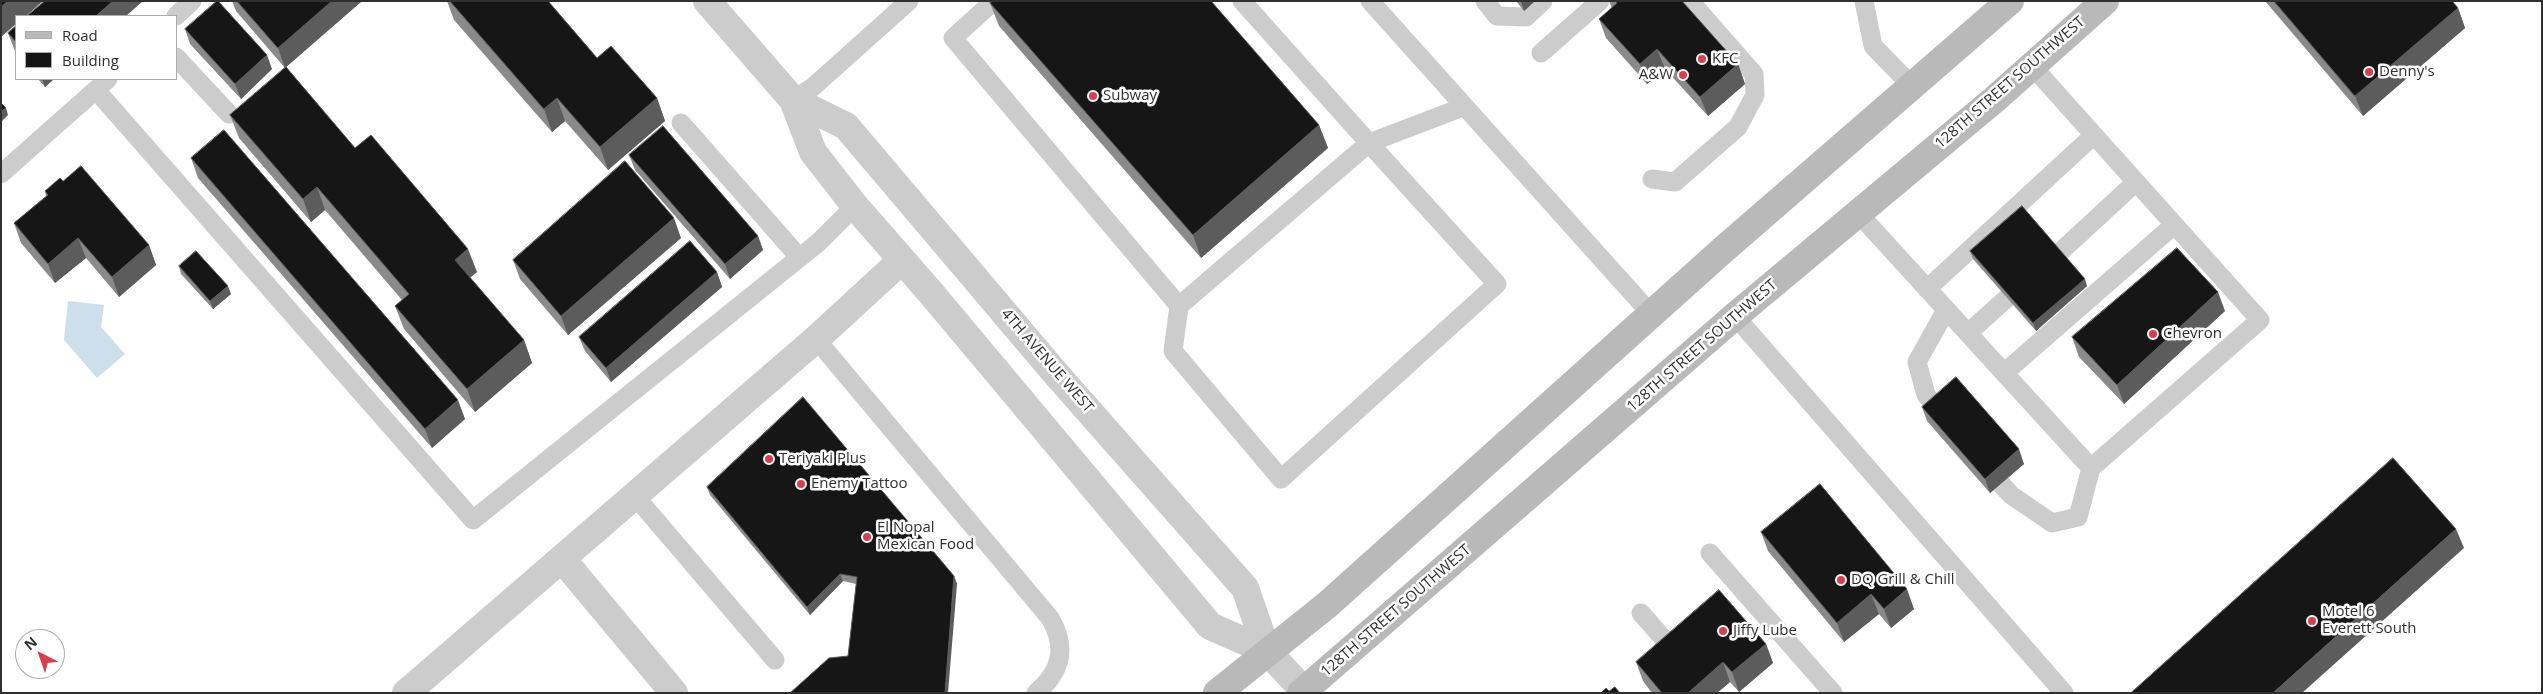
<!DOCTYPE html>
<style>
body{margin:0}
#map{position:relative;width:2543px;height:694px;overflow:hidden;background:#fff;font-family:"Open Sans",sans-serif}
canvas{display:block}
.frame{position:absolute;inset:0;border:2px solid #2f2f2f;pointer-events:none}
.legend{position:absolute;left:15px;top:15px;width:162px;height:65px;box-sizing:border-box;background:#fff;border:1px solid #acacac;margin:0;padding:6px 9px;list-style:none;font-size:15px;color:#2f2f2f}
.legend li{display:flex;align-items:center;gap:10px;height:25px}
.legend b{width:25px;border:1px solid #acacac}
.north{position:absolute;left:15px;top:629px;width:50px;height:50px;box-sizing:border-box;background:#fff;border:1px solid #acacac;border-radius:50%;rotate:319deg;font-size:14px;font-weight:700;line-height:20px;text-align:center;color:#2f2f2f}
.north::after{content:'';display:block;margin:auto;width:18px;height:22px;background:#d93e4d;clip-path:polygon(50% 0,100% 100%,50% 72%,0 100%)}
</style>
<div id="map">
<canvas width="2543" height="694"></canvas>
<div class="frame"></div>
<ul class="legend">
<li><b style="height:6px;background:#b9b9b9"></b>Road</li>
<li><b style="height:14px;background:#161616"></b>Building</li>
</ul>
<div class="north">N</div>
</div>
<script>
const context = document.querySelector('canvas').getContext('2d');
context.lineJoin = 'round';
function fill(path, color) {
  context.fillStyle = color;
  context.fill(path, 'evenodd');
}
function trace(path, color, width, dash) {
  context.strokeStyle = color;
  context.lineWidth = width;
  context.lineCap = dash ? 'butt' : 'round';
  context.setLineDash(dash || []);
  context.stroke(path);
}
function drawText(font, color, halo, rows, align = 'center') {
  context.font = font + ' "Open Sans",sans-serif';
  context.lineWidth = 5;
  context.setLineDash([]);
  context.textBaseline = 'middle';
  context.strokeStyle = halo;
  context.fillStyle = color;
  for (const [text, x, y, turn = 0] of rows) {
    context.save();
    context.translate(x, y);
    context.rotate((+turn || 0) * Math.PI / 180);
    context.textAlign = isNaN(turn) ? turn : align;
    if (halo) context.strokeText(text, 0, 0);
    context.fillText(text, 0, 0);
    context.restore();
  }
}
fill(new Path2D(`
 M68 301 104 305 101 327 125 354 97 378 64 340Z`), '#ccdfea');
trace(new Path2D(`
 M994 1 953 38 1179 306
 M1242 1 1369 143 1179 306 1173 351 1281 479 1497 284 1369 143 1463 107
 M1370 1 1652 315
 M1485 1 1497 16 1526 17 1543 1
 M1864 1 1873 46 1913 87
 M176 16 192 1
 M1541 53 1600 1
 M176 57 229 114
 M96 90 473 520 819 242 855 206
 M793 100 813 87 909 1
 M681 123 799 257
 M1 174 108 79
 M1652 179 1675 182 1738 127 1755 95 1754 74 1690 1
 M1858 213 2091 468 2260 320 2032 66
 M2059 253 2136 182
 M1927 289 2094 135
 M1735 316 2064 693
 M1968 333 2007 298
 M816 339 1050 618C1067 647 1062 671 1036 693
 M2004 373 2174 225
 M1939 411 1926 395 1917 362 1946 310
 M2001 484 2011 495 2052 523 2078 517 2091 468
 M635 496 775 660
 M1710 553 1833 693
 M1641 613 1676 653`), '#ccc', 19);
trace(new Path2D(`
 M562 559 674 693
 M406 693 816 339 902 260`), '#ccc', 28);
trace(new Path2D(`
 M707 1 793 100 813 152 855 206 931 293 1210 626 1267 651 1306 693
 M793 100 846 126 1057 375 1245 588 1267 651`), '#ccc', 28);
trace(new Path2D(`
 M1217 693 1327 605 1724 249 2010 1
 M1301 693 1735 316 1995 99 2105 1`), '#b9b9b9', 28);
fill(new Path2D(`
 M232 1H362L286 67 355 148 477 272 470 278 524 340 532 363 475 412 404 329 395 306 402 300 325 210 311 222 239 138 230 115 285 68 236 11Z
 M447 1H548L597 58 657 98 665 121 608 170 565 121 552 132 454 20Z
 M1516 1H1535L1524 11Z
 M1609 1H1682L1738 64 1745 84 1708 116 1665 69 1647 84 1606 38 1599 19 1612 8Z
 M2265 1H2452L2458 8 2465 28 2363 116Z
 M990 3 1319 125 1328 148 1201 258 999 26Z
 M16 26V54L8 33Z
 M185 29 272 69 241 99 190 44Z
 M38 79H54L45 87Z
 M629 155 758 236 763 250 730 279 635 170Z
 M191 158 465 419 432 448 198 178Z
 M63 181 149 245 156 265 119 297 86 258 55 283 21 243 14 223 46 196 45 191Z
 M681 238 568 335 520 279 513 260Z
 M1970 251 2087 286 2036 331 1973 259Z
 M179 266 231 294 213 309 181 274Z
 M717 272 722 287 611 382 585 351 579 337Z
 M2225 311 2124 404 2079 357 2072 337Z
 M1922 407 2024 464 1990 493 1927 421Z
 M707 487 954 576 957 584 848 656 856 584 843 581 810 615 710 495Z
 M1761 532 1914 609 1891 628 1879 614 1844 642 1768 551Z
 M1766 644 1773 663 1739 692 1730 682 1717 693H1652L1643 681 1636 662Z`), '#8a8a8a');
fill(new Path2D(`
 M8 1H43L26 16H16V24L1 37V7Z
 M113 1H143L126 16H96Z
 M332 1H362L285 68 278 48Z
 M1521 1H1535L1524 11Z
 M2458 8 2465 28 2363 116 2355 96Z
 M1657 49 1665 69 1647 84 1640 64Z
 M267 55 272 69 241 99 235 84Z
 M1738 64 1745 84 1708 116 1700 97Z
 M42 79H54L45 87Z
 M557 98 565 121 552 132 544 109Z
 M657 98 665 121 608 170 600 147Z
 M6 108 8 115 1 122V112Z
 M1319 125 1328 148 1201 258 1193 235Z
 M317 187 325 210 311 222 303 199Z
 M674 218 681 238 568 335 561 316Z
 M758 236 763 250 730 279 725 264Z
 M78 238 86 258 55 283 48 264Z
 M149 245 156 265 119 297 112 277Z
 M468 249 477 272 463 283 455 260Z
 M717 272 722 287 611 382 606 368Z
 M2085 279 2087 286 2036 331 2033 323Z
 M228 286 231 294 213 309 210 301Z
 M2218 292 2225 311 2124 404 2117 385Z
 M524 340 532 363 475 412 467 389Z
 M458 400 465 419 432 448 425 429Z
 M2019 449 2024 464 1990 493 1985 479Z
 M2456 529 2464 548 2302 693H2273Z
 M840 574 843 581 810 615 807 607Z
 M954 576 957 584 948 693H945Z
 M1907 589 1914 609 1891 628 1884 609Z
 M1871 594 1879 614 1844 642 1837 623Z
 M1766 644 1773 663 1739 692 1732 672Z
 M1723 662 1730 682 1717 693H1688Z`), '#5c5c5c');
const building = new Path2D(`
 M1 1H8L1 7Z
 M45 1H113L96 16H27Z
 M217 1H218L267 55 235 84 185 29Z
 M237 1H332L278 48Z
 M450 1H548L597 58 611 46 657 98 600 147 557 98 544 109Z
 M993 1H1211L1319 125 1193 235 990 3Z
 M1615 1H1682L1738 64 1700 97 1657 49 1640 64 1599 19 1617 3Z
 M2274 1H2452L2458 8 2355 96Z
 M16 26V42L8 33Z
 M286 67 355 148 371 135 468 249 455 260 524 340 467 389 395 306 409 294 317 187 303 199 230 115Z
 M1 103 6 108 1 112Z
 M663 126 758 236 725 264 629 155Z
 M224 130 458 400 425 429 191 158Z
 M625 161 674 218 561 316 513 260Z
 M81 166 149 245 112 277 78 238 48 264 14 223 48 195 45 191 60 178 63 181Z
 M2022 206 2085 279 2033 323 1970 251Z
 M690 241 717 272 606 368 579 337Z
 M2177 248 2218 292 2117 385 2072 337Z
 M196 251 228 286 210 301 179 266Z
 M1956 377 2019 449 1985 479 1922 407Z
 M803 397 954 576 945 693H790L829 658 848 656 857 577 840 574 807 607 707 487Z
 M2393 458 2456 529 2273 693H2131Z
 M1820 484 1907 589 1884 609 1871 594 1837 623 1761 532Z
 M1719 590 1766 644 1732 672 1723 662 1688 693H1662L1636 662Z
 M1615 687 1620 693H1601L1606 688 1609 691Z`);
fill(building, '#161616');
trace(building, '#5c5c5c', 1);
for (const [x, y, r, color] of [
 [1702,59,5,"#d93e4d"],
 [2369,72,5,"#d93e4d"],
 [1683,75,5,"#d93e4d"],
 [1093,96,5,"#d93e4d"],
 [2153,334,5,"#d93e4d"],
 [769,459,5,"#d93e4d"],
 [801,484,5,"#d93e4d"],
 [867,537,5,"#d93e4d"],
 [1841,580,5,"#d93e4d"],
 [2312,621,5,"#d93e4d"],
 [1723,631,5,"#d93e4d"]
]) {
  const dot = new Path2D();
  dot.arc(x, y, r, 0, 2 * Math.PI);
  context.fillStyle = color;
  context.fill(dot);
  trace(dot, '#fff', 2);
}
drawText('15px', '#2f2f2f', '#fff', [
 ["KFC",1712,59],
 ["Denny's",2379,72],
 ["A&W",1673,75,"right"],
 ["Subway",1103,96],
 ["Chevron",2163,334],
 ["Teriyaki Plus",779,459],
 ["Enemy Tattoo",811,484],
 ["El Nopal",877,528],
 ["Mexican Food",877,545],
 ["DQ Grill & Chill",1851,580],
 ["Motel 6",2322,612],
 ["Everett South",2322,629],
 ["Jiffy Lube",1733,631]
], 'left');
drawText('15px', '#2f2f2f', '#fff', [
 ["128TH STREET SOUTHWEST",2010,83,-41],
 ["128TH STREET SOUTHWEST",1702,346,-41],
 ["4TH AVENUE WEST",1047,361,49],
 ["128TH STREET SOUTHWEST",1396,611,-41]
]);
</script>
